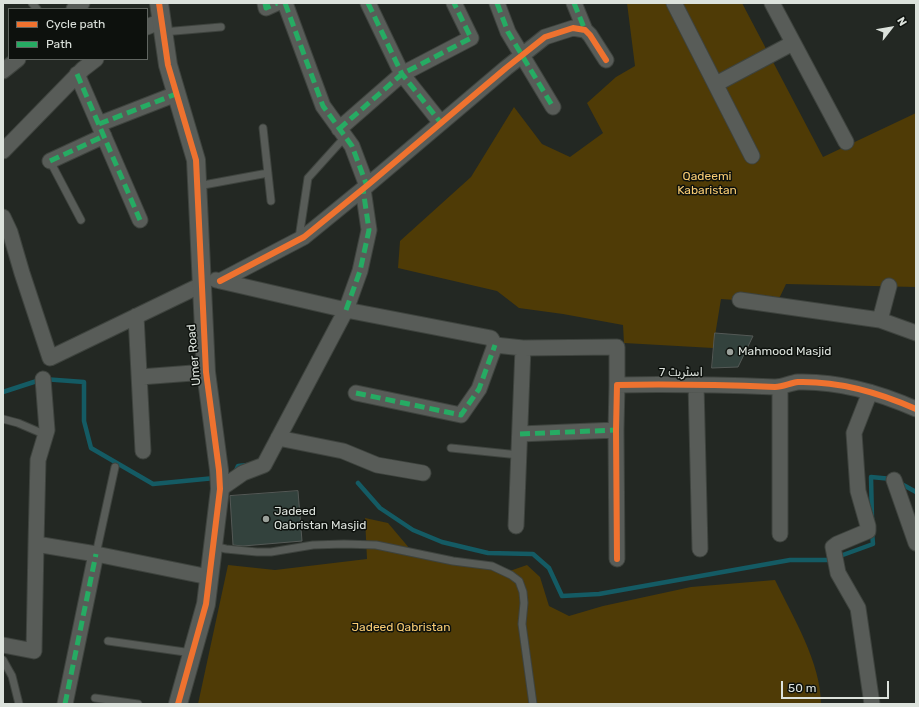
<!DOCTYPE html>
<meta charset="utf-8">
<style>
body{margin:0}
#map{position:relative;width:919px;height:707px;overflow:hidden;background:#232823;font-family:Rubik,sans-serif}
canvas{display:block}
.frame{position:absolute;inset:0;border:4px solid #dce2dc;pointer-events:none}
.legend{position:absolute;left:8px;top:8px;width:140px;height:52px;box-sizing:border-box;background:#0d110d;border:1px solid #606560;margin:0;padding:5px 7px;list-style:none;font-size:12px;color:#dce2dc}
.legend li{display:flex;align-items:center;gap:8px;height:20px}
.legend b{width:20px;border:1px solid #606560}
.north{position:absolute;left:871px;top:8px;width:40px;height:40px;-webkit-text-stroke:3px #0d110d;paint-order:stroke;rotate:59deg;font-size:11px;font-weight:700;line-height:16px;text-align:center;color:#dce2dc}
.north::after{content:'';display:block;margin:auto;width:14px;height:18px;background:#dce2dc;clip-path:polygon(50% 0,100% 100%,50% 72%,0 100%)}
.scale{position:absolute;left:781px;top:681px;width:108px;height:18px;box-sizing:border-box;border:2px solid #dce2dc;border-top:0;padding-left:5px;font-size:12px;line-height:14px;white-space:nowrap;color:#dce2dc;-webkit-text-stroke:3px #0d110d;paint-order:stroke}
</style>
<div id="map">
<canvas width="919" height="707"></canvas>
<div class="frame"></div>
<ul class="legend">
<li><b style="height:5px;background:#ef722f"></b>Cycle path</li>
<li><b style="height:5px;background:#26ab63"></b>Path</li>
</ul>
<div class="north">N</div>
<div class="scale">50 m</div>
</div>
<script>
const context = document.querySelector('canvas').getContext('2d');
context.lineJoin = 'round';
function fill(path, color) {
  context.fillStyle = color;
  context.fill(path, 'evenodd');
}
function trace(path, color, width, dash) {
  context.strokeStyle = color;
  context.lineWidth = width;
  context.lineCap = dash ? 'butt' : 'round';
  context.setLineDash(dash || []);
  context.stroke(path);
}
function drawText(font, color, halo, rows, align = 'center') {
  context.font = font + ' Rubik,Cairo,sans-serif';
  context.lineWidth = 3;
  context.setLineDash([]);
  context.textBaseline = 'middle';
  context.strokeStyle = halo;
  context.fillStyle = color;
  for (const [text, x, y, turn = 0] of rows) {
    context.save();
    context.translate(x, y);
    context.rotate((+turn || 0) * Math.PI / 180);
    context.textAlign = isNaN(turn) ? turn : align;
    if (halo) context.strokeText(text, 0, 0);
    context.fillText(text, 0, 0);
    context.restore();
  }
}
fill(new Path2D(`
 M627 3H742L823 157 916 113V287L786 284 777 303 721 299 713 348 624 343 623 325 563 314 519 308 497 291 398 268 400 241 471 177 514 107 542 144 570 157 603 133 587 103 616 77 635 66Z
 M365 518 388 523 410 549 461 561 504 573 527 565 540 577 549 606 569 616 603 606 691 587 775 580C793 617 821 663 821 704H198L228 565 275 570 367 559Z`), '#4f3b06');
trace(new Path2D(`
 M3 392 43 379 84 382V421L91 448 153 484 215 478
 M235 473 238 466 247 465
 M898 482 916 492
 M358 483 380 508 413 530 442 542 488 553 533 554 549 568 562 596 599 594 790 560H829L873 544 872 532
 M872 519 871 477 892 479`), '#145b64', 4.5);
const building = new Path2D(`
 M715 333 753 336 738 367 712 368Z
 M298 491 302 541 243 546 233 545 230 496Z`);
fill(building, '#33423d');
trace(building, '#545956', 1);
const service = new Path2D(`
 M32 3 37 9
 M163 32 221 27
 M263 128 271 201
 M50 161 81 220
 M198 186 268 173
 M299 238 308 178 345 137
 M3 419 18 423 46 435
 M451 448 519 455
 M213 546 226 549 257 552H271L313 545 344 544 376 545 453 561 492 566 511 575 519 581 523 592 524 603 522 624 533 704
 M96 554 115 467
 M108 641 192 653
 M3 660 12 676 19 704
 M95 698 138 704`);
const minor = new Path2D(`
 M265 3 266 8 277 3
 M285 3 323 106 352 146 367 186
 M368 3 402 74 441 123
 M497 3 508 32 553 107
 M574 3 585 30
 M674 3 752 156
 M772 3 846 142
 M74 9 82 3
 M147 27 161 21
 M3 71 18 59
 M77 74 140 220
 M716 84 793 43
 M99 124 176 94
 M339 129 402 74 471 38 454 3
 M3 151 83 69 96 59
 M50 161 104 136
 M3 217 10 232 22 273 50 358 201 285
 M216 280 346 310 491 338 495 345 523 348 617 347V385
 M220 281 304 237 369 184 506 68 545 37 573 28 585 30 590 35 606 60
 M740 300 880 320 916 333
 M136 316 143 451
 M880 320 889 286
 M140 377 206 372
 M43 379 47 430 38 460 36 544 96 554 209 577
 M696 384 700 549
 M780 387V534
 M870 392 854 433 858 491 868 526V531L837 544 833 547 838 573 858 608 872 704
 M356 393 461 415 479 389 495 345
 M520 434 616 430
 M278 438 343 451 377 465 423 473
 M894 480 916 543
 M220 489 243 473 264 465 346 310 360 271 369 230 363 189
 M516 526 523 348
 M617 559 616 430 617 385C669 384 722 385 775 387 783 387 790 383 798 382 838 381 880 393 916 409
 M3 645 34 651 36 544
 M65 704 96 554`);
const tertiary = new Path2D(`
 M159 3 168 65 196 160 206 372 219 470 220 489 206 604 178 704`);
trace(service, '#3e433e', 9);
trace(minor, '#3e433e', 17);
trace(tertiary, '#3e433e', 20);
trace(service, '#585c58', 7);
trace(minor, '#585c58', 15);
trace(tertiary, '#585c58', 18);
trace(new Path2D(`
 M265 3 266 8 277 3
 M285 3 323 106 352 146 367 186
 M368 3 402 74 441 123
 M497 3 508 32 553 107
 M574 3 585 30
 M77 74 140 220
 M99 124 176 94
 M339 129 402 74 471 38 454 3
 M50 161 104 136
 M346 310 360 271 369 230 363 189
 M356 393 461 415 479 389 495 345
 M520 434 616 430
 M65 704 96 554`), '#26ab63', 5, [10, 5]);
trace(new Path2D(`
 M159 3 168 65 196 160 206 372 219 470 220 489 206 604 178 704
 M220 281 304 237 369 184 506 68 545 37 573 28 585 30 590 35 606 60
 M617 559 616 430 617 385C669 384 722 385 775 387 783 387 790 383 798 382 838 381 880 393 916 409`), '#ef722f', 6);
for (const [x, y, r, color] of [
 [730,352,4,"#9ba19b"],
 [266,519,4,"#9ba19b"]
]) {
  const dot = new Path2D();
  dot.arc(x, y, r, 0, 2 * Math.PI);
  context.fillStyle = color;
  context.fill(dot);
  trace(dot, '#0d110d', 1.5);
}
drawText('12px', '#f9cc73', '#0d110d', [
 ["Qadeemi",707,177],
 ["Kabaristan",707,191],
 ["Jadeed Qabristan",401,628]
]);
drawText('12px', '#dce2dc', '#0d110d', [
 ["Mahmood Masjid",738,352],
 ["Jadeed",274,512],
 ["Qabristan Masjid",274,526]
], 'left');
drawText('12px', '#dce2dc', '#0d110d', [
 ["Umer Road",194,355,-95],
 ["اسٹریٹ 7",681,373]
]);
</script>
